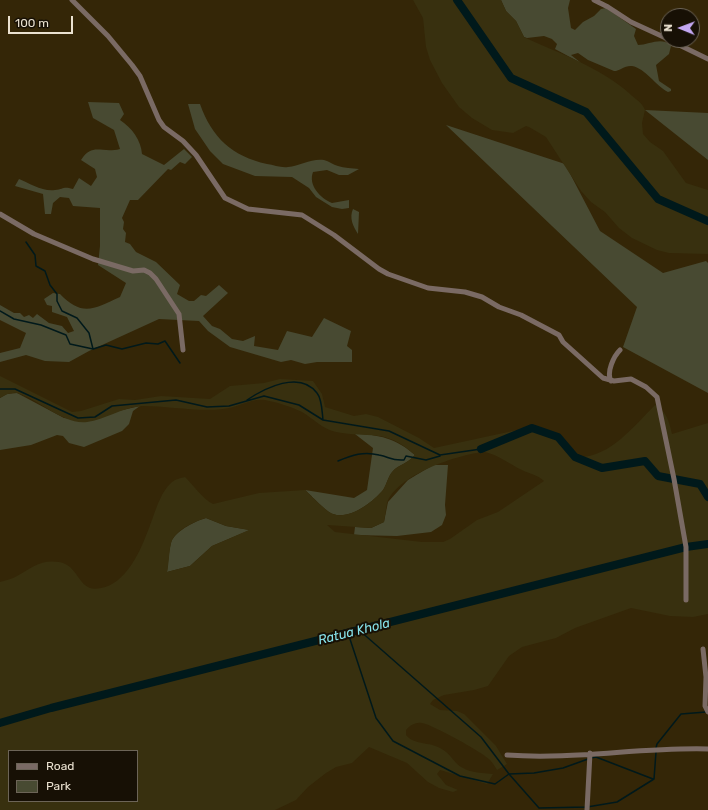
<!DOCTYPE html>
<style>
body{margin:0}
#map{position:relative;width:708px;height:810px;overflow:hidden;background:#342607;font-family:Rubik,sans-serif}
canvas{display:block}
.legend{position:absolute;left:8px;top:750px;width:130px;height:52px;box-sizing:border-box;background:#171005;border:1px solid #6c6457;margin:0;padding:5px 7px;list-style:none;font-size:12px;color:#ebe2d1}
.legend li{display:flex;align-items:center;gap:8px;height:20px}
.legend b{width:20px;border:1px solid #6c6457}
.north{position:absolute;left:660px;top:8px;width:40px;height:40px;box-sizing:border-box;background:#171005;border:1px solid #6c6457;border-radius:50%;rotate:271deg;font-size:11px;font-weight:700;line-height:16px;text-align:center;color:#ebe2d1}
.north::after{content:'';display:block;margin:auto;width:14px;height:18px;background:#c3a7f2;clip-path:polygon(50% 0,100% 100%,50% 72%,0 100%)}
.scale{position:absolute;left:8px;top:16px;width:65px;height:18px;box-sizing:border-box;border:2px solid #ebe2d1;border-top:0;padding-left:5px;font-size:12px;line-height:14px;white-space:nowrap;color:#ebe2d1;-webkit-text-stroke:3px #171005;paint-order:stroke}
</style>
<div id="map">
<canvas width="708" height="810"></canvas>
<ul class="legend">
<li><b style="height:5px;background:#7a6a64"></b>Road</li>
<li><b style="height:11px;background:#484a32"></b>Park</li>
</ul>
<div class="north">N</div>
<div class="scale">100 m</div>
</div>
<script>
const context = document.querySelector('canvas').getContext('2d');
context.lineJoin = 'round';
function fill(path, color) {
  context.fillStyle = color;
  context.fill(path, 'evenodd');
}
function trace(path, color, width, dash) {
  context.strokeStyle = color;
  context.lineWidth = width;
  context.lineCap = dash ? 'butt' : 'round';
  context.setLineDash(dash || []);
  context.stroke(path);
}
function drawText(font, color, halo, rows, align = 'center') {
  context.font = font + ' Rubik,sans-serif';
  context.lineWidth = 4;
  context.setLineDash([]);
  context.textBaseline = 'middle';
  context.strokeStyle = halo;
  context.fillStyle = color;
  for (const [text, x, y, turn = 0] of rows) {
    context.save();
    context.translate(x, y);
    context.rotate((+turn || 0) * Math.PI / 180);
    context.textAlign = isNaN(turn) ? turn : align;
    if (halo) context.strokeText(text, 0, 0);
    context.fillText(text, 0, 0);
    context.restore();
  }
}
fill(new Path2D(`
 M501 0H570L568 8 571 28 575 30 583 22 594 16 601 9 606 8 636 29 634 36 638 45C649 45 662 36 671 46L669 54 656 65 659 81 671 89V91L668 92C656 86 645 68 632 66 625 65 620 71 614 71L588 60 578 53 571 55 581 63 555 49 557 44 552 39 544 36 527 38 524 37 516 21 506 11Z
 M88 102 119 103 124 114 120 120C132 128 141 140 142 154L164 165 184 149 192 157 185 164 180 162 171 170 168 169 138 200H130L122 218 124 222 123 229 126 233 125 242 130 244 136 252 156 262 180 285 177 294 189 301H194L201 295 206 296 219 285 228 293 203 316 212 326 220 329 232 339 243 341 255 336 254 346 278 350 287 331 312 337 324 318 351 331 347 346 352 350V362H317L305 364 291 360 281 362 230 347 208 331 199 321 159 319 89 351 69 362 45 361 26 355 0 362V353L20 348 26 333 0 320V305L14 313H20L24 317 29 315 33 318 37 314 49 323 62 326 68 333 74 331 67 317 52 312V306L47 305 44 299 53 293 60 294C82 317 94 309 120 297L126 283 98 265 100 246V208L73 206 69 198 60 197 53 203 51 214H45L43 194 15 186 19 179C29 183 43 192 55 190 64 189 63 186 73 189L79 178 91 186 97 177 95 169 81 160C93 142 101 154 120 149L114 130 93 118Z
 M188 104H200C212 138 232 156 267 164 274 165 281 168 288 167 300 166 312 158 324 160 329 161 333 165 338 166 344 168 352 168 359 169L348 175H339L327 170 313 172C308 185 320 198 332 203L349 200V208L342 209 332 207 316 197 309 188 292 177 255 176 223 164 210 151 195 129Z
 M645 110 708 113V160Z
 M446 125 565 164 600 231 663 273 706 261 708 263V393L623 347 637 307Z
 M353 209 359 212 358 234C353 226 349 218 353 209Z
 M17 393 64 418 94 420 114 412 140 406 133 411 129 424 122 431 84 447 69 443 63 436 57 435 31 445 0 450V398L7 394Z
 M355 434C378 434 397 439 415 455 407 464 398 465 393 471 388 476 387 484 383 490 373 502 350 520 333 514 326 512 311 495 305 490L354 498 367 490 373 448Z
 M433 465H448L445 505 446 515 442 525 431 532 397 536 354 535 355 527 371 528 384 522 388 502 408 480Z
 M206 518 226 526 250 530 212 546 190 566 167 572C168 565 169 547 172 540 178 530 195 521 206 518Z`), '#484a32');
fill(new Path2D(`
 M413 0H501L506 11 516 21 524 37C560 54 598 66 629 93 635 99 642 102 645 110L642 123 643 134 650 142 663 151 686 183 708 190V254L669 253 657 250 632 238 619 228 605 212 591 202 581 191 546 137 529 127 526 126 513 133 492 130 472 118 459 107 442 83 430 60 426 47 423 18Z
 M0 376 72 412 81 411 119 399 135 400 161 396 210 399 230 386 264 383 280 379 313 381 322 394 325 407 354 416 366 414 378 417 419 438 434 448 522 429 537 428 558 437 575 457C608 460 634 426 655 405 667 412 669 421 672 434L708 423V614L693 617 670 616 631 608 575 628 556 638 522 647 509 656 488 686 474 690 444 695 433 700 430 704 440 710 457 711 464 714 496 746 507 764 497 770C495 767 493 763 490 760 484 753 431 724 422 723 416 722 410 725 406 730V735C414 745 430 742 440 748 451 753 454 764 463 768 472 773 483 773 493 774L487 784 440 770 437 774 446 785 458 790 453 792 439 788 428 782 407 763 369 747 352 763 336 767 326 773 308 787 296 800 275 810H0V582C6 580 12 579 17 576 31 568 41 559 59 562 80 565 78 594 101 588 107 587 113 584 118 580 136 565 145 539 153 517 157 506 162 491 171 483 175 479 181 478 185 477 193 485 204 500 213 504L259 493 305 490C311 495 326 512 333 514 350 520 373 502 383 490 387 484 388 476 393 471 398 465 407 464 415 455 384 427 370 439 336 432 322 429 314 419 302 412 292 407 276 402 265 400 251 398 237 408 223 409 196 412 169 406 142 406 122 407 105 420 87 422 63 425 39 399 17 393 11 392 5 395 0 398ZM485 452C499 455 509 464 522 470 530 474 538 475 544 481L498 512 477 520 450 539 443 542H422L335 532 327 525 371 528 384 522C385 516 386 509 387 503 397 475 458 454 485 452ZM206 518 226 526 249 530 212 546 190 566 167 572C169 565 169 547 172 540 178 529 195 521 206 518ZM9 751H137V801H9Z`), '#38300f');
trace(new Path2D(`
 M26 242 35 255 36 266 45 271 50 285 57 294V301L62 311 77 318 89 333 93 349
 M0 311 14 319 41 325 66 335 70 344 93 349 106 345 122 349 146 343 158 344 165 341 180 363
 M0 389H15L78 418 95 417 112 406 176 400 207 407 229 406 264 396 299 405 323 420 389 431 440 455 481 449
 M247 400C265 388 300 370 317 393 322 399 322 411 323 420
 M338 461C352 455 364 451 379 455 390 457 391 461 404 460L406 456 426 460 440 456
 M359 630 481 737 509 774 539 808 587 807 617 802 654 779 656 752
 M348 633 376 718 393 741 460 776 495 784 509 774 534 773 563 768 588 759
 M656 748 657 744 681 714 706 712
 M591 758 596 757 653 779`), '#00191b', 1.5);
trace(new Path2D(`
 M457 0 511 78 586 112 658 199 708 221
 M481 449 532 428 558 437 575 457 602 468 645 461 658 476 700 484 708 497
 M0 723 51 708 686 547 708 544`), '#00191b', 8);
trace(new Path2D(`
 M72 0 108 36 132 65 140 76 159 120 164 127 183 141 196 155 225 198 248 209 302 215 334 235 379 269 388 274 428 288 465 292 482 297 499 307 521 315 559 335 563 342 603 378 614 381 631 379 646 387 657 397 674 479 686 547V600
 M594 0 608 7 631 22 668 39
 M669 40 708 59
 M0 214 34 234 93 259 133 271 144 270 150 273 156 279 179 314 183 350
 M611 381C606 372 614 356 620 350
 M703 649 706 677 705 706 708 712
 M507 755C574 760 641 747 708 749
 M587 810 590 753`), '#7a6a64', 5);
drawText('italic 13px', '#87e3eb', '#171005', [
 ["Ratua Khola",354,632,-14]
]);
</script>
